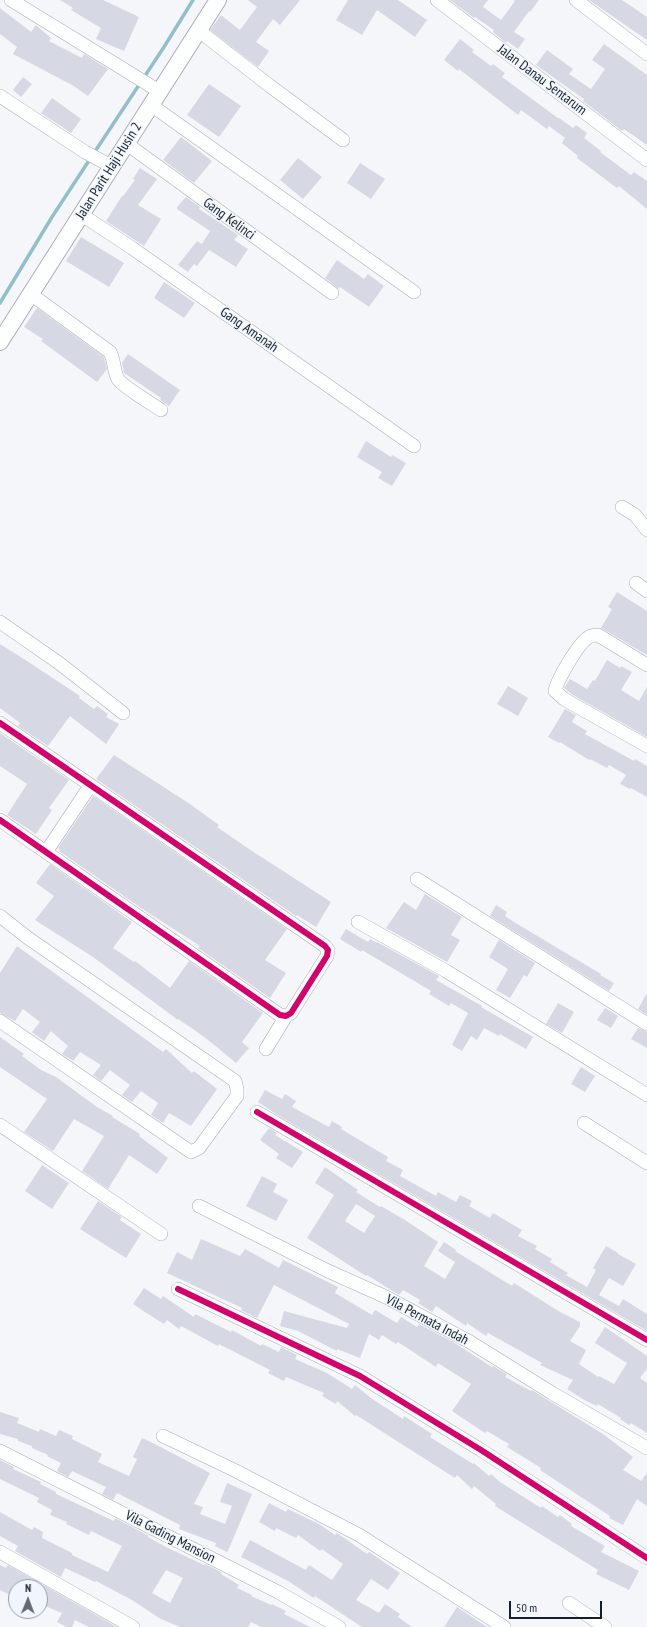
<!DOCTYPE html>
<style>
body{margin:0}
#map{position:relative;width:647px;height:1627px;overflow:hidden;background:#f4f6f9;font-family:"PT Sans Narrow",sans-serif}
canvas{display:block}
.north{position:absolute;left:8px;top:1579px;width:40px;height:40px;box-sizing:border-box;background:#f1f6fc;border:1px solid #99a0a8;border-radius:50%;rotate:1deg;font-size:11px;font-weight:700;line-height:16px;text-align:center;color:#161f29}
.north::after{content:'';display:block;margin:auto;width:14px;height:18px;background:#646a72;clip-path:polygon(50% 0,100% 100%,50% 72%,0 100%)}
.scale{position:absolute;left:509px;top:1601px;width:93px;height:18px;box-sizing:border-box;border:2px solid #161f29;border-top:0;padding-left:5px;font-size:12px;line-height:14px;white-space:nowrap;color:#161f29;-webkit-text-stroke:3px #f1f6fc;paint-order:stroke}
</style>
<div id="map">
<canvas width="647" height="1627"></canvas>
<div class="north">N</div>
<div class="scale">50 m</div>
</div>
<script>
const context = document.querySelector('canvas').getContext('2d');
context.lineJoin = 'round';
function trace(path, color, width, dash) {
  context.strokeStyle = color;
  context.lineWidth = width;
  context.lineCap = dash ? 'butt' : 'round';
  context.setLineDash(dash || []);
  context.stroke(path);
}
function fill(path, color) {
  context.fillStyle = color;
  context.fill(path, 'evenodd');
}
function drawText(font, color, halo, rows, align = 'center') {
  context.font = font + ' "PT Sans Narrow",sans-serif';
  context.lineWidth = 3;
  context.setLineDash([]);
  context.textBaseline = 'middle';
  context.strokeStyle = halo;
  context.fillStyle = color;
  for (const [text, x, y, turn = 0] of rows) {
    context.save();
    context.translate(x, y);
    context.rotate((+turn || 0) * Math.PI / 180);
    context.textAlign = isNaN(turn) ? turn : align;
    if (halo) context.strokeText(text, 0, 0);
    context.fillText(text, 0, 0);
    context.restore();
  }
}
trace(new Path2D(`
 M94 153 164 47 193 0
 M0 303 52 217 90 159`), '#92bfca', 3.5);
fill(new Path2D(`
 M60 0H103L139 17 124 51 96 39 101 28 71 10 73 8Z
 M248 0H300L280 25 273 19 256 42 269 51 258 67 210 30 221 15 240 30 257 7Z
 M348 0H398L427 20 415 37 377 10 362 35 336 20Z
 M450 0H488L483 7 501 20 515 1 513 0H539L530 12 529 11 514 32 525 39 518 49 507 41 506 43 493 32 494 30 475 17 474 18Z
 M589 0H622L628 4 647 17V40Z
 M0 8 31 32 36 25 51 38 49 41 82 58 84 54 108 69 88 96 72 85 13 54 17 47 0 34Z
 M460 39 474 50 472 52 491 66 493 64 505 73 502 77 558 118H559L573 128 576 125 587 133 584 138 601 151 600 152 631 175 634 172 647 181V209L619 186 617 188 577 158 578 156 562 143 565 138 549 126 547 129 521 110 518 115 459 69 458 71 444 60Z
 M604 44 647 75V145L624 129 622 131 583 101 584 99 536 65 547 50 573 69 569 74 591 89 605 69 592 60Z
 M23 77 32 84 21 97 13 90Z
 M209 84 241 106 219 137 187 115Z
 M52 98 81 119 71 133 41 113Z
 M181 137 212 161 194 183 163 160Z
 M298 158 322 177 303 199 280 180Z
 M360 163 385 179 371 199 347 183Z
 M140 168 157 179 138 205 161 219 144 246 106 221 122 196H123L135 180 133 179Z
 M186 197 200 207 199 209 238 235 234 240 248 249 236 267 209 250 197 266 194 264 188 272 178 265 197 241 202 244 210 231 177 209V207Z
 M81 237 124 263 109 287 66 261Z
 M337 260 364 279 368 274 384 286 369 307 340 287 339 289 325 278Z
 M164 282 195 303 184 318 154 298Z
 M37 308 104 357 107 369 97 382 41 341 43 339 24 327Z
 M128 354 180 390 169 406 160 400 161 398 124 373 122 363Z
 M366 441 391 457 392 455 406 463 392 486 378 478 382 472 357 457Z
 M617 592 647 611V655L601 628 612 609 608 607Z
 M0 644 24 659 80 696 79 698 94 709 97 706 108 714 106 717 119 724 106 744 70 716 48 746 18 726 20 723 0 708Z
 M607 660 620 668 621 666 632 672 621 690 639 701 647 687V737L573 695 564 688 570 679 587 689 593 680 595 681Z
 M508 686 528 698 518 716 497 704Z
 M565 709 576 715 572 722 587 731 585 734 634 761 635 759 647 766V797L631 788 630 789 620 784 626 775 609 765 607 768 590 759 589 760 560 742 559 743 548 737Z
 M0 733 69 780 49 808 52 810 36 834 7 815 27 784 0 766Z
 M114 755 190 804 219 825 217 827 249 849 331 902 316 927 297 915 296 916 96 779Z
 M93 796 287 929 265 960 286 973 270 998 198 948 200 946 141 908 59 851 60 850 58 848Z
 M50 864 132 922 113 948 134 962 135 961 170 988 189 961 263 1013 242 1042 249 1048 236 1063 212 1043 193 1029 178 1019V1020L93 957 35 920 54 896 36 883Z
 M425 894 462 917 451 935 460 940 447 962 386 928 404 902 416 910Z
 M496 905 507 912 505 916 514 922 601 974 600 975 614 983 609 991 490 916Z
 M346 929 368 942 370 939 377 943V942L439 976 436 980 482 1006 481 1007 533 1037 526 1049 500 1034 499 1036 484 1028 477 1040 471 1036 462 1051 452 1045 468 1013 451 1003 449 1006 429 994 431 991 411 979 362 950 361 952 340 939Z
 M499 940 535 963 527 977 524 975 510 998 496 990 508 969 489 957Z
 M17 946 163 1052 166 1049 192 1073 194 1071 217 1089 191 1126 169 1113 163 1123 151 1115 158 1103 141 1091 132 1102 122 1095 130 1085 110 1070 101 1081 93 1075 101 1065 80 1052 73 1061 62 1054 68 1046 51 1031 44 1041 32 1032 40 1022 23 1009 15 1021 0 1013V973Z
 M647 993V1015L638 1009Z
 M558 1003 574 1012 562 1033 546 1024Z
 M605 1008 618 1016 611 1028 597 1020Z
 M638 1028 647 1032V1048L631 1039Z
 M0 1037 24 1054 22 1056 41 1070 56 1077 97 1107 113 1116 112 1117 140 1134 139 1136 168 1158 157 1174 129 1155 108 1189 82 1171 104 1136 74 1119 53 1151 24 1132 47 1099 0 1067Z
 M581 1067 595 1076 585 1092 571 1084Z
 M265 1090 282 1099 285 1094 296 1101 292 1107 329 1127 332 1121 342 1127 341 1129 388 1157 386 1161 403 1170 400 1176 436 1196 438 1192 456 1202 460 1195 472 1201 469 1206 490 1218 493 1213 522 1230 518 1236 537 1246 535 1249 552 1259 550 1262 568 1273 566 1275 587 1287 596 1270 593 1268 606 1246 618 1253V1254L636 1264 623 1286 609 1278 599 1295 619 1306 623 1299 647 1314V1331L279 1116 258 1102Z
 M269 1128 277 1133 275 1135 303 1152 292 1168 276 1158 279 1154 260 1140Z
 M42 1165 69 1183 52 1209 25 1191Z
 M325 1167 358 1190 356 1192 380 1207 381 1206 405 1220 438 1242 424 1266 445 1279 455 1262 438 1251 444 1242 456 1250 455 1251 512 1286 514 1283 560 1312 580 1322V1326L570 1341 586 1350 579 1364 598 1377 599 1376 614 1384 627 1363 595 1343 605 1327 647 1356V1369L640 1378 647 1383V1433L631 1423 629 1425 620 1419 621 1418 598 1404 597 1406 586 1401 567 1389 573 1380 540 1365 542 1363 488 1333 486 1336 467 1323 466 1326 436 1306 432 1312 418 1303 420 1300 403 1290 399 1295 367 1275 366 1276 307 1238 334 1195 315 1183ZM356 1204 375 1216 364 1233 345 1221Z
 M262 1176 277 1184 273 1192 288 1200 276 1221 246 1206Z
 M98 1201 122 1217 120 1220 141 1234 126 1258 80 1229Z
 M201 1239 240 1256 245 1249 279 1268 283 1260 338 1287 335 1293 372 1315 375 1310 397 1323 401 1317 417 1327 419 1324 453 1342 492 1367 493 1366 507 1374 505 1377 531 1391 532 1390 603 1434 633 1457 623 1470 641 1481 647 1473V1506L637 1499 623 1525 609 1518 610 1516 540 1470 541 1468 507 1447 509 1444 487 1431 485 1433 452 1411 471 1384 438 1363 436 1367 398 1342 396 1344 382 1335 379 1340 369 1334 360 1358 337 1349V1351L298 1331 280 1326 284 1311 347 1328 349 1324 274 1285 257 1318 241 1310 242 1308 167 1273 177 1252 192 1260Z
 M144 1288 161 1299 163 1296 194 1317 195 1314 231 1332 232 1330 261 1346 262 1344 279 1352 281 1347 297 1355 295 1359 327 1373 352 1389 355 1385 371 1398 403 1419 404 1416 432 1434 430 1437 473 1464 474 1463 489 1476 491 1474 500 1482 541 1508 542 1506 558 1517 560 1515 572 1524 571 1526 605 1546 601 1552 639 1571 629 1590 596 1574 598 1570 495 1506 496 1504 474 1486 472 1489 457 1475 455 1478 356 1415 355 1416 337 1401 336 1404 322 1396 324 1393 286 1377 284 1381 268 1373 270 1370 219 1344 218 1346 181 1326 179 1329 167 1320 164 1324 145 1312 133 1304Z
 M0 1412 19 1418 17 1423 39 1432 40 1429 56 1436 59 1430 73 1436 72 1439 102 1454 98 1462 129 1476 137 1459 133 1457 142 1438 153 1443 210 1473 194 1504 203 1507 200 1514 225 1524 232 1506 220 1502 227 1483 252 1494 228 1551 227 1552 215 1546 216 1543 179 1529 180 1525 117 1493 113 1500 102 1494 106 1487 72 1471 68 1477 57 1471 61 1463 47 1456 48 1455 32 1448V1446L18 1441V1439L0 1434Z
 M0 1460 14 1467 13 1469 41 1482 40 1484 56 1492V1494L114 1521 115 1518 149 1536 148 1537 166 1547 204 1565 205 1564 215 1569 222 1573 221 1574 239 1585 237 1588 252 1595 251 1596 271 1605 272 1604 286 1611 284 1614 310 1627H261L251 1622 248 1627H180L159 1618 132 1600 96 1581 95 1582 65 1568 61 1577 15 1551 18 1546 0 1536V1512L32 1530 34 1527 43 1532 42 1538 72 1553V1555L108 1572 122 1546 91 1531 89 1535 66 1524 67 1522 50 1515 52 1510 37 1502 39 1498 0 1479ZM166 1570 183 1578 170 1603 152 1593Z
 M269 1503 286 1512 288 1509 319 1524 335 1535 337 1533 367 1554 369 1552 400 1573 388 1590 371 1579 356 1600 379 1613 385 1604 400 1614 398 1617 412 1627H362L315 1596 314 1598 288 1581 241 1557 250 1540 306 1570 309 1565 332 1580 343 1564 322 1549 320 1551 298 1535 296 1538 276 1528 275 1531 259 1522Z
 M0 1565 6 1568 8 1565 117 1627H89L75 1620 72 1627H67L57 1622 62 1613 40 1604V1587H16V1598L0 1590Z
 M457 1607 487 1627H444Z`), '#d6d9e4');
const minor = new Path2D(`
 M11 0 159 91
 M437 0 647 160
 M576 0 647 54
 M198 30 270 86 343 140
 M0 96 85 152 113 167
 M151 105 414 292
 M127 144 332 293
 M82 215 132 248 414 446
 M32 295 110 352C115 361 113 370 118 379 122 386 152 404 161 410
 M622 507 635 515 647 530
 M636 583 647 591
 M0 622 59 663 123 713
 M647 665 598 635C595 635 592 635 589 637 579 642 557 680 555 691L564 699 647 746
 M0 723 325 946 328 950 327 956 291 1013 286 1016 280 1015 0 820
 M46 852 90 786
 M417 879 647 1024
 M0 916 28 938 235 1081 237 1089V1096L199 1148 191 1152 0 1021
 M358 922 446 971 647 1095
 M266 1049 286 1016
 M257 1112 647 1340
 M584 1123 647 1163
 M0 1125 161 1234
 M199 1206 328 1271 386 1297 470 1342 552 1393 647 1448
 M178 1289 360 1376 481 1450 647 1558
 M163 1436 234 1470 359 1535 504 1627
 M0 1451 278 1592 339 1627
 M0 1552 133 1627
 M569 1603 605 1627`);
const tertiary = new Path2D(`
 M0 342 218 0`);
trace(minor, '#aaaeb5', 14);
trace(tertiary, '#aaaeb5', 18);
trace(minor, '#fdfefe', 13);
trace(tertiary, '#fdfefe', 16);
trace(new Path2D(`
 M0 723 325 946 328 950 327 956 291 1013 286 1016 280 1015 0 820
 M257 1112 647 1340
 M178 1289 360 1376 481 1450 647 1558`), '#d6006c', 6);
drawText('14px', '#161f29', '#f1f6fc', [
 ["Jalan Danau Sentarum",542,80,37],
 ["Jalan Parit Haji Husin 2",109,171,-58],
 ["Gang Kelinci",229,219,36],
 ["Gang Amanah",249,330,35],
 ["Vila Permata Indah",427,1320,28],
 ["Vila Gading Mansion",170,1537,27]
]);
</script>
